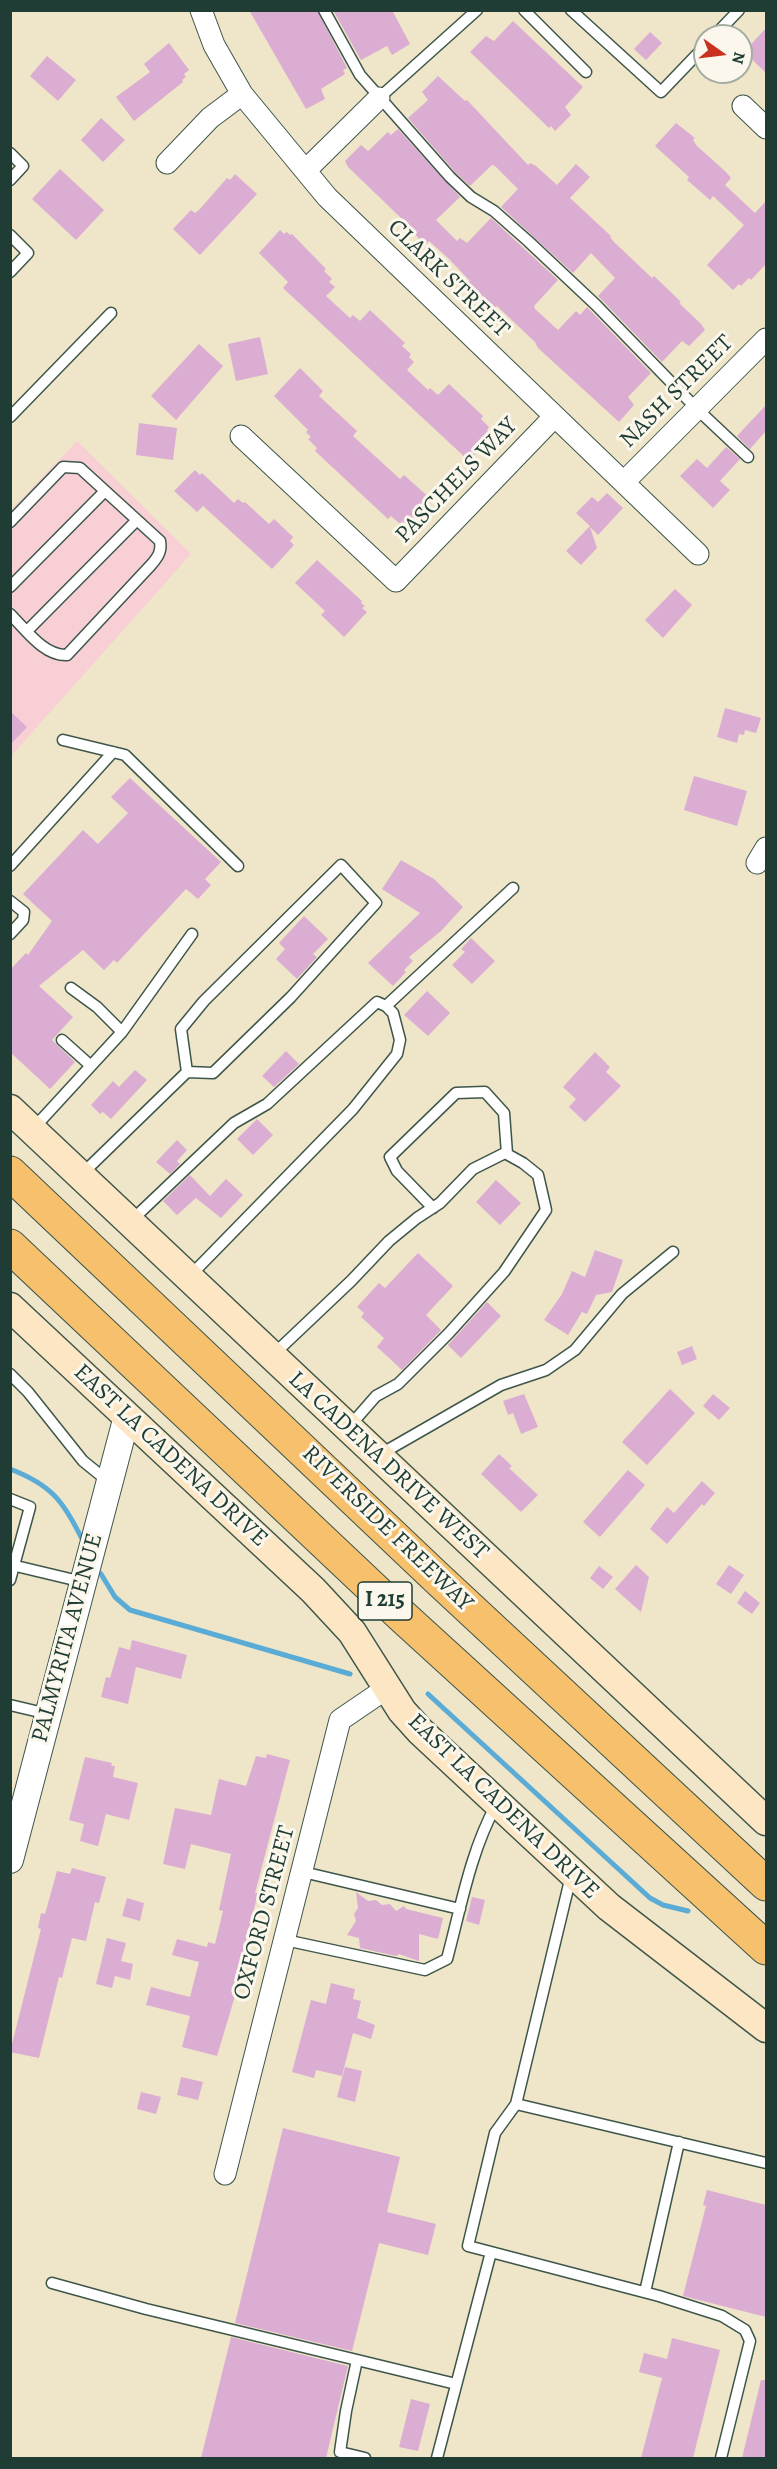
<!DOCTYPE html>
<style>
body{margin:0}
#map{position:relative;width:777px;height:2469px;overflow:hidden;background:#efe5c8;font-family:Alegreya,serif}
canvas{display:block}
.frame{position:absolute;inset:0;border:12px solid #1f3d34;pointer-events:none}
.north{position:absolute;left:693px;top:24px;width:60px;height:60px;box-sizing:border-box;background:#fbf7ec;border:2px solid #a3ada2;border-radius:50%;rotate:104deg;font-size:16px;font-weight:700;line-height:24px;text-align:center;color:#1f3d34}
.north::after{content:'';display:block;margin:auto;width:21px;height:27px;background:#c8321e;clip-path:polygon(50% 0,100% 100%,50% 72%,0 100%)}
</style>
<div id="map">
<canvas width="777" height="2469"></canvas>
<div class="frame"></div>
<div class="north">N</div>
</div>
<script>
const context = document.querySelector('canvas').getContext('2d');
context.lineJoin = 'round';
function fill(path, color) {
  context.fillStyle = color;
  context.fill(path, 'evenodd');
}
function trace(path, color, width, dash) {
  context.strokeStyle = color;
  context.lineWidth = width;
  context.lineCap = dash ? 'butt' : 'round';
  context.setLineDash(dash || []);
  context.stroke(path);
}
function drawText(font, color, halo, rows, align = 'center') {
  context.font = font + ' Alegreya,serif';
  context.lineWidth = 6;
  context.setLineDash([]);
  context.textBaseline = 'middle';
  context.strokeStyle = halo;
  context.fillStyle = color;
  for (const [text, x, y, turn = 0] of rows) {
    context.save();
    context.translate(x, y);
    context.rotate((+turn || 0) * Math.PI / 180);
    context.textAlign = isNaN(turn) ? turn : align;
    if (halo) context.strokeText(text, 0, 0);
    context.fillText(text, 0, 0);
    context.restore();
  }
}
fill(new Path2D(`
 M77 441 191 554 11 756V510Z`), '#f7cfd4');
trace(new Path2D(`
 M10 1469C52 1485 64 1502 83 1541
 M101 1574 115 1597 130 1610 350 1674
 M428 1694 650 1898 663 1905 688 1911`), '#5aabd5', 5);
fill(new Path2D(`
 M249 10H317L347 68 343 70 345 74 321 89 325 99 306 109Z
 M333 10H392L410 44 392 55 387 46 361 60Z
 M513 21 583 87 565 107 571 115 555 131 551 126 549 128 470 52 486 36 494 41Z
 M766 28V73L744 52Z
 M650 32 662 43 646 60 634 49Z
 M169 43 189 70 184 74 186 77 182 80 183 82 134 121 116 97 150 72 144 64Z
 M47 56 76 80 58 101 30 76Z
 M438 76 465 101 467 100 528 165 530 163 536 166 557 185 576 164 590 177 570 198 611 236 610 237 614 242 652 278 654 276 681 302 679 303 701 324 705 330 689 346 682 341 662 362 598 296 615 278 591 253 573 273 501 207 518 189 495 166 492 165 470 186 455 172 408 118 428 100 422 92Z
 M101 118 125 140 103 162 81 140Z
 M676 123 695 138 693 140 697 146 726 172 731 178 725 185 755 213 766 201V264L751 280 749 278 741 286 739 284 733 290 707 265 744 225 713 196 710 200 687 180 689 177 655 146Z
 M398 129 460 197 436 220 457 241 460 238 467 243 491 218 558 280 534 306 535 309 558 330 576 311 580 315 587 307 651 373 628 397 634 405 619 422 538 348 535 342 497 306 495 308 468 282 470 281 449 259 429 241 426 244 420 240 400 217 348 167 345 161 361 145 368 151 388 132 391 135Z
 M60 169 104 210 76 240 32 199Z
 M235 174 257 194 200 255 173 229 191 210 195 213 199 210 227 178 230 180Z
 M280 230 284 234 287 232 290 235 292 234 326 269 324 271 332 279 329 282 335 287 326 296 350 318 353 315 360 321 370 310 405 343 402 346 411 354 409 357 414 362 407 370 428 390 430 388 438 395 449 384 483 416 481 419 489 427 487 430 493 435 469 461 283 288 288 282 259 253Z
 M260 337 268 374 236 381 228 344Z
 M199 344 223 366 176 420 151 396Z
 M300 368 323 391 319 396 357 431 353 436 400 479 404 475 432 500 408 526 402 521 400 524 391 516 388 519 315 451 317 448 308 439 311 437 306 432 308 430 274 396Z
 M766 405V431L750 449 737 436Z
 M139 423 177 428 173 460 136 455Z
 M726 447 740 459 720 481 730 490 713 508 680 476 697 459 707 468Z
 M195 470 200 475 202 473 234 503 238 499 243 503 245 502 269 524 274 519 293 537 290 541 294 545 272 569 203 506 197 512 174 491Z
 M607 493 623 508 598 535 590 527 597 548 581 565 566 551 590 526 576 513 592 497 598 502Z
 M317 560 362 601 361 603 365 606 362 608 367 612 344 637 321 615 325 611 295 583Z
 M675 589 692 605 663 638 645 620Z
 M725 708 761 718 756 733 745 730 744 735 739 734 737 743 717 737Z
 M10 711 27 727 10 745Z
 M694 776 747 791 737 826 684 810Z
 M130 778 221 862 205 879 211 885 198 899 186 889 117 963 114 960 104 970 83 950 39 986 73 1017 52 1040 75 1062 50 1089 10 1052V970L26 953 28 955 52 921 23 894 83 830 98 844 128 813 111 797Z
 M401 860 434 879 463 907 441 931 409 957 413 961 404 970 406 972 393 986 368 963 420 913 382 889Z
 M304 916 328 939 313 954 317 957 297 979 276 959 285 949 279 943Z
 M471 938 495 961 472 984 452 965 465 952 461 949Z
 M427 991 450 1013 428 1036 404 1015Z
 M286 1051 299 1064 274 1087 262 1076Z
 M595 1052 610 1067 606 1072 621 1086 585 1122 569 1107 576 1099 563 1087Z
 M135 1070 147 1080 111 1119 103 1112 100 1114 91 1105 113 1081 119 1087Z
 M257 1119 273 1135 253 1155 237 1139Z
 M177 1140 187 1150 177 1161 180 1164 170 1174 156 1162Z
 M190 1175 210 1196 226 1179 243 1195 221 1218 196 1198 177 1215 163 1201Z
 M496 1180 521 1203 500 1225 476 1202Z
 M595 1250 623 1260 612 1292 596 1295 587 1314 582 1312 568 1335 544 1320 562 1294 572 1271 585 1277Z
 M418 1253 453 1286 426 1315 441 1330 402 1370 377 1347 384 1338 361 1317 364 1313 357 1307 379 1283 385 1288Z
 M487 1302 501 1316 461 1358 448 1345Z
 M692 1346 697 1359 682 1365 677 1352Z
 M670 1389 695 1413 647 1465 622 1442Z
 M524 1394 538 1427 521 1434 513 1413 508 1415 503 1401Z
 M713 1394 730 1408 719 1420 703 1406Z
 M499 1454 512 1466 509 1468 538 1495 521 1512 481 1474Z
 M628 1470 645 1485 600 1537 583 1522Z
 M702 1481 715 1493 704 1506 702 1504 667 1544 650 1529 667 1507 674 1513Z
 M636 1565 649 1577 641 1612 615 1589Z
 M729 1565 744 1575 731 1594 716 1584Z
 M599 1566 613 1577 603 1589 590 1578Z
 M745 1591 760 1603 752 1614 737 1603Z
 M132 1640 187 1655 181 1679 136 1667 128 1704 101 1697 106 1677 110 1678 119 1647 130 1650Z
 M267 1754 290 1760 255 1893H258L240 1965 244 1966 217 2056 182 2047 190 2016 146 2005 151 1987 190 1997 199 1962 172 1955 177 1939 207 1947 208 1942 215 1944 223 1911 219 1910 231 1854 191 1844 185 1869 163 1864 175 1808 211 1815 219 1779 246 1786 256 1756 266 1758Z
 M85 1757 112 1763 111 1766H115L113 1777 138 1783 129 1820 106 1814 98 1846 80 1841 84 1824 69 1820Z
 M72 1868 106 1877 99 1903 95 1902 86 1941 72 1938 62 1978 59 1977 39 2058 10 2052 41 1929 38 1928 41 1913 45 1914 57 1871 70 1874Z
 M356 1892 368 1901 376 1900 382 1905 390 1904 396 1911 404 1906 406 1909 443 1918 438 1939 419 1934V1961L399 1954 396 1956 360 1948 359 1938 347 1935 356 1921 354 1914 358 1908Z
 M472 1897 485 1900 479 1925 466 1921Z
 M127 1898 144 1903 140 1921 122 1916Z
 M107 1938 126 1943 121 1961 133 1964 130 1980 115 1976 112 1988 96 1984Z
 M331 1983 355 1989 353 1999 361 2001 357 2018 375 2025 371 2039 353 2033 342 2076 316 2070 314 2078 292 2072 311 2000 326 2004Z
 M345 2067 362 2071 355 2102 337 2097Z
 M181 2077 203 2082 198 2100 177 2095Z
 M141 2092 161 2097 156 2114 137 2109Z
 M283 2128 400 2157 387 2212 436 2224 428 2255 379 2243 352 2351 235 2323Z
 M707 2190 766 2205V2317L683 2296 706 2206 703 2205Z
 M231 2337 348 2366 326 2458H201Z
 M672 2338 720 2350 693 2458H641L662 2378 639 2372 644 2353 667 2359Z
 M761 2380H766V2458H742Z
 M411 2399 430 2404 418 2451 399 2447Z`), '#dbadd3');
const service = new Path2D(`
 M324 10 360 75 450 177 471 197 494 211 528 241 596 305 697 409 748 457
 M524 10 586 72
 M571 10 661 92 705 46
 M714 36 739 10
 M379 98 477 10
 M10 153 23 166 10 180
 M10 235 28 253 10 272
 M10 417 111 313
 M10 522 63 467 80 468 160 541C162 551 158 557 151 565L67 655C44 656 26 630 10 614
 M10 587 105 491
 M27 631 137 520
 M63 740 125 755 238 866
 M10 866 113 752
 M10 901 24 912 23 920 10 934
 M122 1032 192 934
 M62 1040 91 1066
 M32 1130 122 1032 97 1007 71 988
 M82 1174 187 1072 213 1073 291 997 376 903 341 865 204 1001 181 1029 187 1072
 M433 1208 397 1171 390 1157 456 1093 485 1092 504 1113 507 1154
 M131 1221 234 1123 267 1104 377 1002 386 1006 513 888
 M188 1278 353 1109 397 1054 400 1040 393 1013 386 1006
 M274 1354 351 1281 389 1241 417 1218 440 1203 473 1169 505 1153 523 1163 538 1175 546 1210 504 1272 449 1333 398 1384 376 1396 348 1428
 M10 1374 28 1392 83 1461 109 1482
 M379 1455 501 1385 546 1370 575 1350 622 1294 673 1252
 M10 1499 30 1507 10 1580
 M16 1566 83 1582
 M10 1705 48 1714
 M303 1872 460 1909
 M571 1876 516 2104 766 2163
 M285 1940 425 1970 447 1959C461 1907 470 1853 496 1805
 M516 2104 495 2133 468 2246 659 2296 722 2316 745 2330 750 2341 721 2458
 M52 2283 146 2309 357 2360 346 2411 340 2452 365 2458
 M645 2292 679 2142
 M357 2360 456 2384
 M437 2458 491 2252`);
const minor = new Path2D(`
 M201 10 214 45 242 94 327 197 698 554
 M743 106 766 128
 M167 163 210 118 242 94
 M306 170 379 98
 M241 436 396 581 554 417
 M624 482 766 339
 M757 863 766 848
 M225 2174 340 1720 387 1688`);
const tertiary = new Path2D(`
 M10 1860 127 1416`);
const secondary = new Path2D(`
 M10 1109 766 1821
 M10 1307 313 1590 352 1632 402 1711 420 1731 609 1907 766 2028`);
const motorway = new Path2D(`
 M10 1173 437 1578 766 1884
 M10 1246 402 1616 766 1948`);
trace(service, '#3e564a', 13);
trace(minor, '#3e564a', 23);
trace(tertiary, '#3e564a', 28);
trace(secondary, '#3e564a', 31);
trace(motorway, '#3e564a', 35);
trace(service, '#fff', 10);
trace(minor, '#fff', 21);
trace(tertiary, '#fff', 26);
trace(secondary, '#fce6c4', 28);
trace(motorway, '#f7c06c', 33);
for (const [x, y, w] of [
 [385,1601,54]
]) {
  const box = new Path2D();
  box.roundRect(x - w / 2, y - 19, w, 38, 4.5);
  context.fillStyle = '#fbf7ec';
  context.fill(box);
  trace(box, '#1f3d34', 1.5);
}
drawText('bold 22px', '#1f3d34', null, [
 ["I 215",385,1601]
]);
drawText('24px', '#1f3d34', '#fbf7ec', [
 ["CLARK STREET",448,279,44],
 ["NASH STREET",677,392,-45],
 ["PASCHELS WAY",457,481,-46],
 ["EAST LA CADENA DRIVE",170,1456,43],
 ["LA CADENA DRIVE WEST",388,1466,43],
 ["RIVERSIDE FREEWAY",387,1529,44],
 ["PALMYRITA AVENUE",68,1638,-75],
 ["EAST LA CADENA DRIVE",503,1807,44],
 ["OXFORD STREET",265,1913,-75]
]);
</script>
